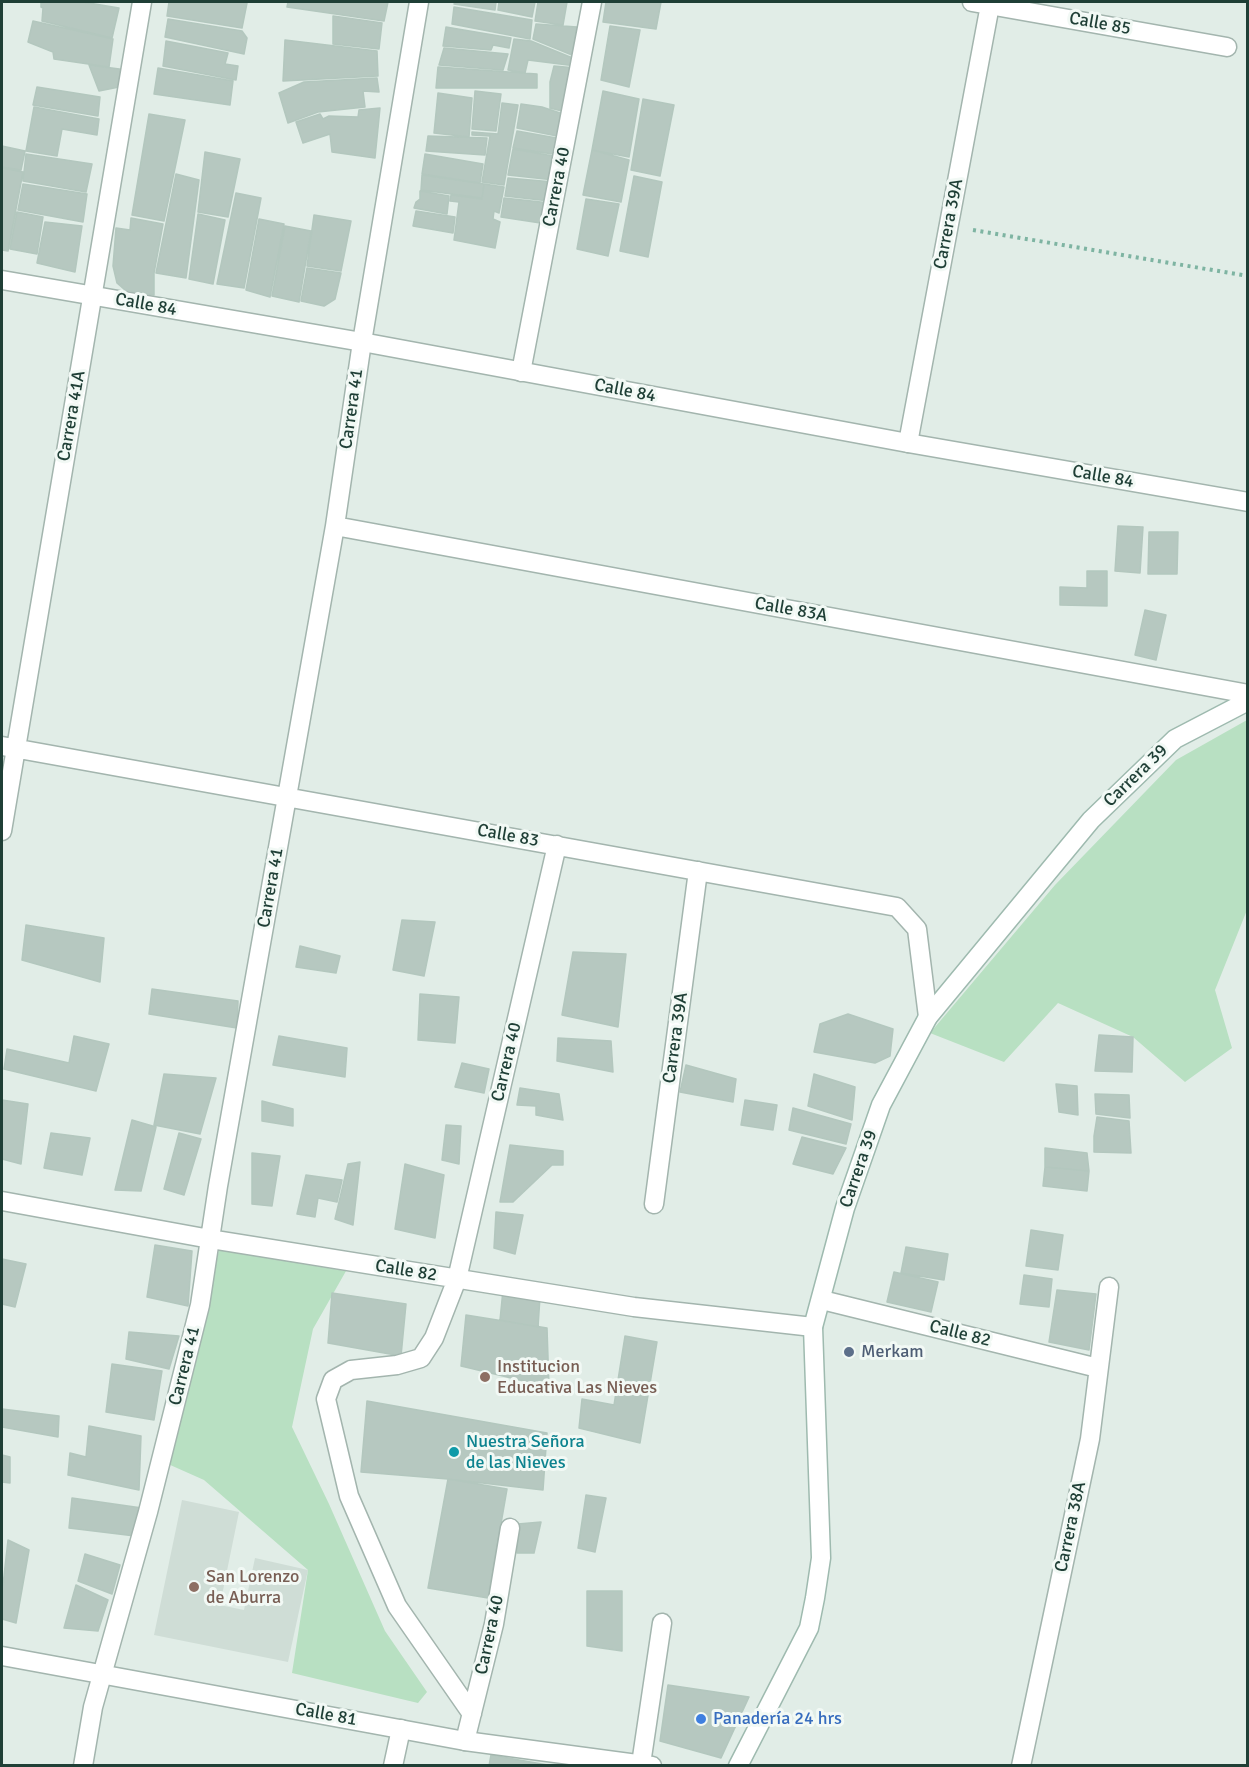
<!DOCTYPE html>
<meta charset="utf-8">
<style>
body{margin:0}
#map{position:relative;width:1249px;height:1767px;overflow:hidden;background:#e1ede7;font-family:Signika,sans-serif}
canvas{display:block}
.frame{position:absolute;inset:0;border:3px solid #1f3f36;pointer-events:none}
</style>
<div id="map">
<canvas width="1249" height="1767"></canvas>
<div class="frame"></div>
</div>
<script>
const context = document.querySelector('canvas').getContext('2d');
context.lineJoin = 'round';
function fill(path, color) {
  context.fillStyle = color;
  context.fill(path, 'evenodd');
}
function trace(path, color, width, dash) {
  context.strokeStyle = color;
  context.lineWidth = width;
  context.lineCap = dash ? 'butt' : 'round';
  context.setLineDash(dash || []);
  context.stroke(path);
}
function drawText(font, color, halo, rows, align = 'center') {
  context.font = font + ' Signika,sans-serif';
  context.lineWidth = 6;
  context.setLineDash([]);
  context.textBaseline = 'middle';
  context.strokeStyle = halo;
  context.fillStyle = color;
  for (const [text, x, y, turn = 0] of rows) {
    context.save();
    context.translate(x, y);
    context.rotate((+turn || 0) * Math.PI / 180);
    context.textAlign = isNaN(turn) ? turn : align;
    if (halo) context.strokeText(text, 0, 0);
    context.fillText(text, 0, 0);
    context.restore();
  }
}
fill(new Path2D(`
 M182 1500 239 1512 220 1605 244 1610 255 1558 308 1570 288 1662 154 1635Z`), '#cfddd6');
fill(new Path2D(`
 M1247 720V910L1215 990 1232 1048 1185 1082 1133 1037 1058 1003 1004 1062 930 1033 1055 885 1176 760Z
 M219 1250 346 1271 313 1329 292 1427 329 1504 385 1631 427 1692 418 1703 292 1673 308 1570 204 1480 168 1464Z`), '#b8e0c2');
const building = new Path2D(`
 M41 2H83L119 8 112 38 42 21 43 8 41 7Z
 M169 2H241L247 3 242 28 167 16Z
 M288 2H388L384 21 287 7Z
 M455 2H496L495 10 454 4Z
 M499 2H535L532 17 498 10Z
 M538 2H567L563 25 535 21Z
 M606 2H661L656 29 603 22Z
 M454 7 532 20 530 39 452 24Z
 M333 16 382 23 379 49 333 44Z
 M168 19 242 31 247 38 244 54 165 37Z
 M33 21 113 39 109 67 54 59 53 52 28 42Z
 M536 24 577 27 572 55 533 39Z
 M610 26 640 30 629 87 601 80Z
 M446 27 511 38 509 48 493 45 491 50 443 46Z
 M514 39 531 41 570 57H578L576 66 528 60 525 73 508 70Z
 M285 40 377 51 378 76 283 81Z
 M166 41 228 53 225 64 238 66 236 80 163 66Z
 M444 48 508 54 503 70 439 65Z
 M89 65 127 70 124 86 99 91Z
 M554 66 576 68 566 112 550 108V82Z
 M438 67 537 74V88H436Z
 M158 68 233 81 230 105 154 94Z
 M377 78 379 92 363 91 365 107 318 112 288 123 279 93 304 82Z
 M37 87 100 97 98 116 33 105Z
 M475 91 501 94 496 131 472 129Z
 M603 91 639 99 629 157 592 150Z
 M438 93 472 98 469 137 434 133Z
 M643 99 674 105 660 176 631 170Z
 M502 103 518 105 504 185 482 182 490 136 472 135V132L498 134Z
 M521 104 542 107 566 115 562 137 517 128Z
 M34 107 99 119 97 135 62 129 57 156 26 151Z
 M380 108 375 158 332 152 330 134 303 143 296 122 320 114 323 119 329 116 358 117 359 110Z
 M149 114 185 120 164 221 132 215Z
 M517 131 562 139 559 155 513 148Z
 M428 136 487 138 485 155 426 151Z
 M2 146 25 151 21 170 2 167Z
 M513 149 559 157 554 180 508 175Z
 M592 150 629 160 621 202 583 195Z
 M205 152 240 159 228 217 198 212Z
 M26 154 92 164 86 192 23 181Z
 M425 154 483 164 480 183 422 174Z
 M2 168 23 172 8 251 2 250Z
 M176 174 199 180 186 278 156 273Z
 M422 175 484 184 482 198 421 190Z
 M634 176 662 182 648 257 620 251Z
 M508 178 553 182 549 201 505 196Z
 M23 184 87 194 83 222 18 210Z
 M484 184 504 187 499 213 494 211 493 219 500 222 495 248 454 240 459 202 450 201 451 195 482 199Z
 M420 191 449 196 447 214 414 208 416 202 420 199Z
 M236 193 261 198 244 288 217 284Z
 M504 198 550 203 547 224 501 217Z
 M586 199 619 204 608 256 577 249Z
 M416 211 455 217 453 233 413 226Z
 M17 212 43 217 37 254 10 249Z
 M198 214 225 220 213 284 189 279Z
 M314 215 351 221 341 271 307 266Z
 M131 218 163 224 154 273V295L125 290 117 283 113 266 116 228 130 230Z
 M259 219 284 224 270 297 246 290Z
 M45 222 82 226 75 272 37 263Z
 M285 226 311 231 299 302 272 296Z
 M307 268 341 273 335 299 324 306 301 301Z
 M1118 526 1143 527 1140 573 1115 571Z
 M1149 532H1178L1177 574H1148Z
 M1087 571H1107V606L1060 605V587L1087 588Z
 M1145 610 1166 615 1156 660 1135 655Z
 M402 920 435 922 424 976 393 970Z
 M26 925 104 938 100 982 22 960Z
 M300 946 340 956 336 973 296 967Z
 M573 952 626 954 618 1027 562 1015Z
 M152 989 238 1001 237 1028 149 1014Z
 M420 994 459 997 455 1043 418 1040Z
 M848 1014 893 1029 890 1056 875 1063 814 1052 820 1024Z
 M1099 1035 1133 1037 1132 1072 1095 1071Z
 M74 1036 109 1044 96 1091 4 1069 7 1049 69 1063Z
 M279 1036 347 1048 345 1077 273 1065Z
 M558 1038 611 1041 613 1072 557 1061Z
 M462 1063 489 1069 484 1093 455 1087Z
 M686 1065 736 1079 733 1102 680 1092Z
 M164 1074 216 1078 200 1134 154 1125Z
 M814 1074 855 1087 852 1120 808 1106Z
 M1056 1084 1077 1086 1078 1115 1059 1112Z
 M520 1088 559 1094 563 1120 536 1115V1106L517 1105Z
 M1095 1094 1129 1095 1130 1118 1096 1114Z
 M2 1100 28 1104 21 1164 2 1159Z
 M745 1100 777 1105 773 1130 741 1125Z
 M262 1101 293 1109V1126L262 1121Z
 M793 1108 851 1124 846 1144 789 1130Z
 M1097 1117 1129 1121 1131 1153 1094 1152V1136Z
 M132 1120 156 1127 141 1191 115 1190Z
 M446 1125 461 1126 459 1164 442 1160Z
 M51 1133 90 1138 82 1175 44 1168Z
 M179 1133 201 1139 184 1195 164 1189Z
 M802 1137 846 1148 833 1174 793 1164Z
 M510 1145 563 1151V1165H552L513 1202H500Z
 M1045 1148 1087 1153 1089 1171 1045 1167Z
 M252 1153 280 1156 272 1206 252 1204Z
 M360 1162 353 1225 335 1219 348 1164Z
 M405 1164 444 1175 435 1238 395 1229Z
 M1045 1167 1089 1171 1087 1191 1043 1186Z
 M306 1175 342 1180 337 1202 318 1198 315 1217 297 1214Z
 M496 1212 523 1215 515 1254 494 1248Z
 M1031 1230 1063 1235 1058 1270 1026 1266Z
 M155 1245 192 1251 188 1306 147 1297Z
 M906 1247 948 1254 944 1280 901 1273Z
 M2 1259 26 1264 15 1307 2 1304Z
 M894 1272 938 1282 931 1312 887 1302Z
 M1024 1275 1052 1279 1049 1307 1020 1304Z
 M503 1290 540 1297 538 1327 500 1320Z
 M1057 1290 1096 1294 1089 1350 1049 1342Z
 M332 1293 406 1304 401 1356 328 1343Z
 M466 1315 547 1328 549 1387 461 1366Z
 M129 1332 179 1336 169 1369 126 1359Z
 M625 1336 657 1342 640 1443 579 1428 582 1399 614 1405Z
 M112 1364 162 1371 154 1420 106 1412Z
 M367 1401 547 1433 543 1490 448 1479 361 1472Z
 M2 1409 59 1416 58 1437 2 1427Z
 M89 1426 141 1436 139 1490 68 1475 70 1453 86 1457Z
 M2 1455 10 1457V1483L2 1482Z
 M448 1479 507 1489 488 1598 428 1588Z
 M586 1495 606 1498 595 1552 578 1548Z
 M72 1498 142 1508 135 1536 69 1528Z
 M541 1522 534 1553H517L518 1524Z
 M8 1540 29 1550 16 1623 2 1619V1585H3Z
 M85 1554 120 1565 112 1594 78 1581Z
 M76 1585 108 1600 98 1631 64 1628Z
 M587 1591H622V1651L587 1646Z
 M668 1685 749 1697 721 1758 660 1741Z
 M491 1755 553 1766H489Z`);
fill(building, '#b6c8c0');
trace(building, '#b3c7be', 1.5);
const minor = new Path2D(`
 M972 2 1227 47
 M521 372 592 2
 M908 443 990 5
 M335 526 1248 694
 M2 746 897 907 917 929 928 1017
 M2 831 142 2
 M2 1201 210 1239 634 1307 813 1327
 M654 1204 698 871
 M822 1300 1098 1368
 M472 1714 397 1606 349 1496 326 1399 333 1380 351 1370 397 1365 421 1358 434 1338 457 1279 557 845
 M465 1741 494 1624 510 1528
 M641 1764 662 1623
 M83 1766 93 1707 148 1512 200 1305 218 1186 335 526 362 342 419 2
 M393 1766 401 1729
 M1021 1766 1090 1439 1109 1287`);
const tertiary = new Path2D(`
 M2 280 362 342 908 443 1248 502
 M2 1656 465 1741 652 1766`);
const secondary = new Path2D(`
 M738 1766 809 1628 815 1598 821 1558 813 1327 845 1208 881 1105 928 1017 1091 820 1175 739 1248 701`);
trace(minor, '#a3b5ae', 21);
trace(tertiary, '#a3b5ae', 21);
trace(secondary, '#9ebaaf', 21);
trace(new Path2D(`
 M973 230 1248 276`), '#7eb4a2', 4, [3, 4.5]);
trace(minor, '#fff', 18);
trace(tertiary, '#fff', 18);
trace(secondary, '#fff', 18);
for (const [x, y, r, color] of [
 [849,1352,6,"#5c6f8a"],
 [485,1377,6,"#8d6e63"],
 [454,1452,6,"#0f9aa8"],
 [194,1587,6,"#8d6e63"],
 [701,1719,6,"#3f7fe0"]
]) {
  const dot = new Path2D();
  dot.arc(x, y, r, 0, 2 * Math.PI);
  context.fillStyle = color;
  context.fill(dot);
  trace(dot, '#f2f9f5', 2);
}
drawText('18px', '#1f3f36', '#f2f9f5', [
 ["Calle 85",1100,24,10],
 ["Carrera 40",557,187,-79],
 ["Carrera 39A",949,224,-79],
 ["Calle 84",146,305,10],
 ["Calle 84",625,391,11],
 ["Carrera 41",352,409,-82],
 ["Carrera 41A",72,416,-80],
 ["Calle 84",1103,477,10],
 ["Calle 83A",791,610,10],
 ["Carrera 39",1136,776,-44],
 ["Calle 83",508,836,10],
 ["Carrera 41",271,888,-80],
 ["Carrera 39A",676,1038,-82],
 ["Carrera 40",507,1062,-77],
 ["Carrera 39",859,1169,-71],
 ["Calle 82",406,1271,9],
 ["Calle 82",960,1334,14],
 ["Carrera 41",185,1366,-76],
 ["Carrera 38A",1071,1527,-78],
 ["Carrera 40",490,1635,-78],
 ["Calle 81",326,1715,10]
]);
drawText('18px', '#4e5e75', '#f2f9f5', [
 ["Merkam",861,1352]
], 'left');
drawText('18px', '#785e54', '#f2f9f5', [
 ["Institucion",497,1367],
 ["Educativa Las Nieves",497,1388],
 ["San Lorenzo",206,1577],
 ["de Aburra",206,1598]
], 'left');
drawText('18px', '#0d838f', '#f2f9f5', [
 ["Nuestra Señora",466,1442],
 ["de las Nieves",466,1463]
], 'left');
drawText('18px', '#366cbe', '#f2f9f5', [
 ["Panadería 24 hrs",713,1719]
], 'left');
</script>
